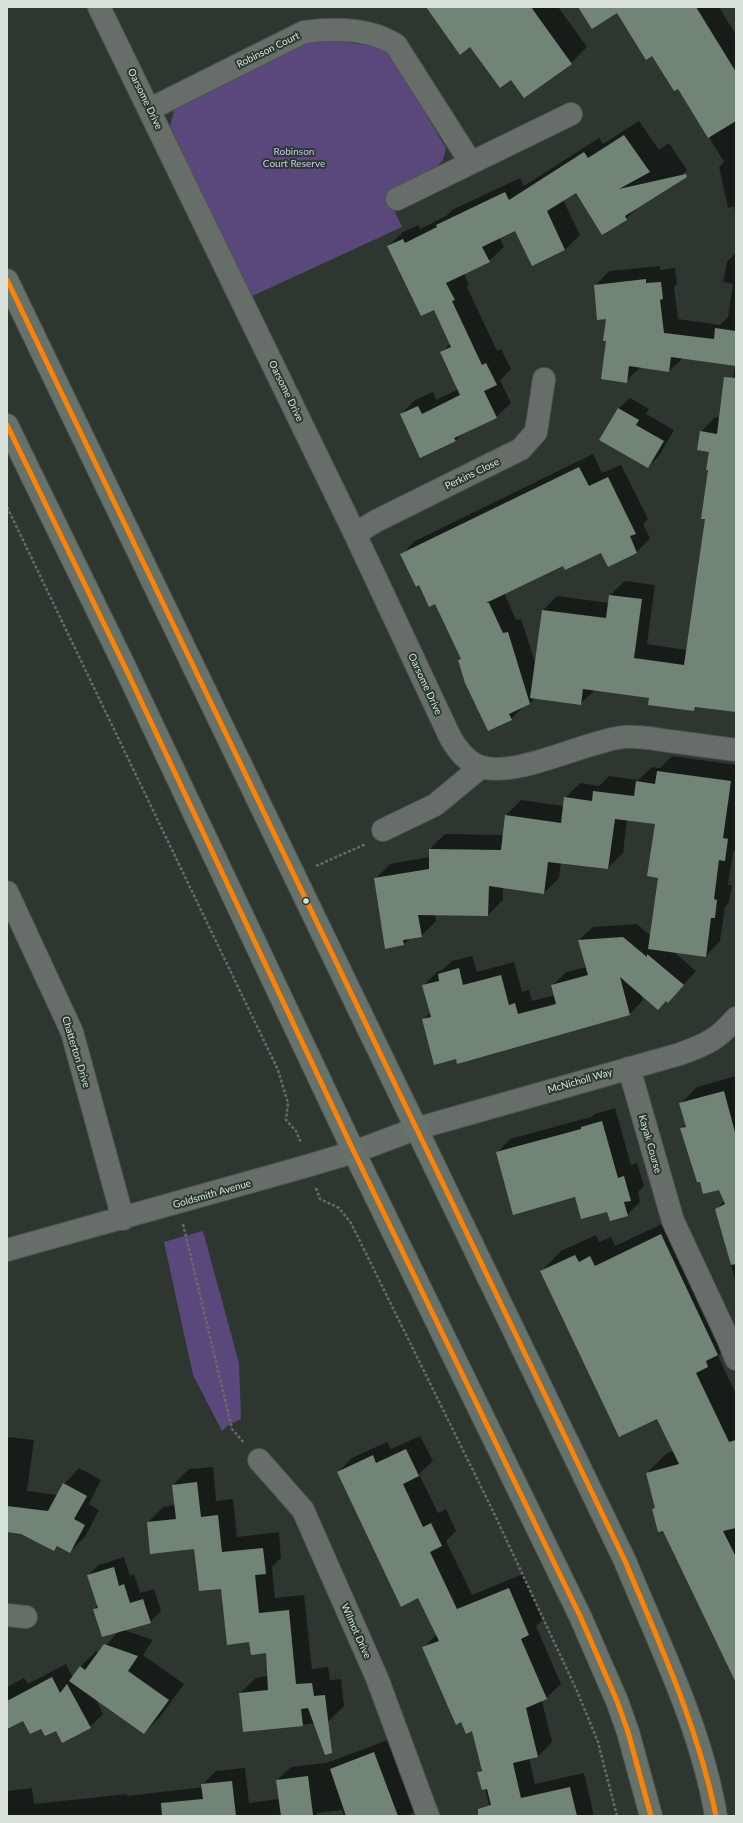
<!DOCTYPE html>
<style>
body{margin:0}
#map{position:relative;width:743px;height:1823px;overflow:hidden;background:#2e3630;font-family:Lato,sans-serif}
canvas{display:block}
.frame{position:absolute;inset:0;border:8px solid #d7e0d9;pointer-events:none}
</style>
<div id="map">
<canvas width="743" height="1823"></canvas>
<div class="frame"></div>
</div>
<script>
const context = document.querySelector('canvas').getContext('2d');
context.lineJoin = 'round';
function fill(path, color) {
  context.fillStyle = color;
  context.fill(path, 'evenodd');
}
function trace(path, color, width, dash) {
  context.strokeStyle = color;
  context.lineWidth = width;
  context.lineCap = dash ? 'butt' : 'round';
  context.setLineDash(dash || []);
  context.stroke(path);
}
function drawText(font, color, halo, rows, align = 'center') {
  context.font = font + ' Lato,sans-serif';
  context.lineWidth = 4;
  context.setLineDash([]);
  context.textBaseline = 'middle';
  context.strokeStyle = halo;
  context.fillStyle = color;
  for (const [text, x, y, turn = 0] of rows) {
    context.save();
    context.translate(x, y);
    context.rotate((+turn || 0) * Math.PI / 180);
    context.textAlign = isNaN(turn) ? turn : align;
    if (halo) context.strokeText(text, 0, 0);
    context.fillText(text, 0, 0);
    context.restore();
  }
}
fill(new Path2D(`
 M327 39 379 47 390 55 446 148 443 160 431 173 387 195 402 227 248 298 170 126 174 110 183 100 310 40Z
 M203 1231 239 1363 241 1419 230 1424 222 1431 193 1375 164 1242Z`), '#5a487d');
fill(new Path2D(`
 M437 7H558L587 47 571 63 512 79 471 46Z
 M580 7H719L736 35V224L734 206 728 208 719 167 724 162 679 87 617 12Z
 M639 121 659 150 669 143 687 170 672 185 640 205 626 219 602 234 576 192 563 200 580 235 565 250 532 265 515 229 499 237 504 247 489 261 464 274 469 285 467 287 497 351 501 349 511 369 500 380 511 403 496 417 462 434 455 441 401 414 415 400 433 392 436 400 459 389 441 353 451 343 435 309 388 246 403 232 418 225 420 229 446 216 452 210 520 178 524 186 599 138 603 144Z
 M736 252V711L698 706 694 710 650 698 595 690 580 704 535 698 530 703 524 706 511 719 459 660 461 658 436 602 420 584 402 554 415 541 593 454 602 473 621 465 648 519 643 524 650 538 637 552 608 566 602 551 564 565 504 593 516 620 521 619 536 665 543 610 557 596 609 603 610 595 625 581 655 585 647 644 687 650 706 518 709 469 710 451 701 432 715 417 720 418 731 394 735 365 683 358 669 371 641 367 626 381 607 341V318L595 286 609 271 660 266V270L675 268 677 284 674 287 678 319 720 325 728 317 733 284 723 282 727 262Z
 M630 398 649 409 646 414 674 430 659 456 648 467 600 440 619 408Z
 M672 756 736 765V848L733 852 728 885H732L729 902 725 907 720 941 706 956 673 951 696 971 668 1002 641 994 643 1000 630 1014 456 1058 423 1020 431 1012 424 985 437 972 442 970 452 961 472 956 477 972 514 962 522 992 529 990 532 1001 555 995 552 986 566 972 587 967 579 940 593 927 637 924 651 936 659 877 656 824 627 819 623 853 608 868 561 862 559 878 544 893 503 887V900L488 915 435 914 436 921 421 936 411 938 404 944 375 879 390 864 430 857V849L445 834 504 835 506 815 521 800 564 806 565 798 580 783 599 786 609 776 638 780 652 767 660 768Z
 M736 1076V1283L716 1210 724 1201 720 1188 682 1128 686 1124 680 1104 697 1087Z
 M615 1108 631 1165 637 1163 644 1186 638 1192 640 1202 627 1215 608 1210 576 1196 497 1153 510 1139 591 1117 595 1114Z
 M681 1215 736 1330V1336L718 1356 736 1394V1681L654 1509 656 1507 647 1473 667 1453 674 1451 658 1418 541 1272 561 1251 596 1235 599 1242 611 1237 615 1246Z
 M420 1436 433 1461 419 1474 438 1513 446 1509 456 1531 446 1541 472 1595 523 1574 543 1620 536 1626 561 1684 546 1698 542 1701 552 1742 537 1757 529 1758 535 1784 584 1773 594 1816H492L485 1788 479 1772 482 1769 473 1730 423 1648 437 1634 419 1597 338 1472 352 1458 387 1442 391 1449Z
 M7 1437 34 1440 27 1491 57 1495 64 1484 79 1468 101 1480 89 1504 99 1510 85 1537 69 1552 58 1546 54 1550 21 1533 7 1531Z
 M213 1467 216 1501 233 1499 237 1537 279 1532 281 1558 272 1567 275 1598 304 1595 312 1669 328 1667 330 1680 341 1679 344 1706 328 1722 244 1731 240 1693 256 1678 268 1676 267 1652 250 1641 222 1588 195 1548 148 1522 163 1507 175 1505 173 1485 189 1469Z
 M124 1557 130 1576 134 1574 140 1593 154 1589 161 1611 150 1622 124 1630 153 1640 143 1655 184 1684 160 1717 144 1733 95 1698 103 1714 90 1727 56 1729 42 1727 24 1719 7 1728V1687L24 1678 28 1684 66 1664 73 1678 80 1667 96 1651 99 1653 119 1631 94 1609 98 1605 88 1575 99 1565Z
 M388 1740 414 1811 409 1816H344L342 1810 317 1813V1816H7V1791L32 1788 34 1804 127 1794V1796L203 1787 202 1785 216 1771 245 1768 249 1803 279 1799 277 1780 291 1767 326 1763Z`), '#0007');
fill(new Path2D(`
 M426 7H531L572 64 524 98 511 80 500 88 470 47 460 55Z
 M578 7H696L736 72V121L708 138 678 89 674 91 652 56 646 60 617 13 592 29Z
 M624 135 650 172 619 189 686 174 687 177 625 216 627 220 602 235 576 193 547 211 565 250 532 266 515 231 482 247 490 262 446 283 455 300 452 301 482 365 486 363 497 385 484 391 497 418 454 438 456 441 420 458 400 414 418 406 422 414 460 395 440 352 451 347 434 310 421 316 387 246 403 239 405 243 437 227 436 225 505 192 509 200 584 152 588 158Z
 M646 279V283L661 282 663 299 660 300 664 333 714 339 715 328 736 331V366L671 357 669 372 629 366 627 383 601 379 606 341H603L606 319 597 320 594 285Z
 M724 377 736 378V712L695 707 694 711 648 705 649 698 583 689 581 705 530 698 542 610 606 618 609 595 642 599 634 658 684 665 705 519H701L708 470H706L709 452 697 450 700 431 717 434Z
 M618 408 639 420 636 425 664 441 648 468 599 440Z
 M579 467 589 486 608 477 636 534 630 536 637 553 608 567 601 553 565 570 563 566 486 603H489L503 633 508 632 530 704 509 714 512 720 488 731 465 683 458 660 461 659 435 604 429 607 419 585 416 587 400 554Z
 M657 771 731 781 723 838 728 839 725 861 719 860 714 899 717 900 715 918H711L706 957 648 949 658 878 647 876 655 824 615 819 608 869 548 862 544 894 489 886 488 916 418 915 422 937 403 940 404 945 385 949 374 878 429 869V849L501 850 505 815 561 823 564 797 592 801 593 791 634 796 636 781 655 784Z
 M623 937 647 957V954L684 985 668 1003 666 1001 658 1010 620 977 630 1015 457 1064 456 1059 434 1065 422 1019 431 1017 422 985 439 981 438 974 459 968 463 985 501 975 509 1005 515 1003 518 1014 556 1004 551 985 588 975 578 940Z
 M724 1091 736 1136V1264L731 1265 715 1209 725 1204 719 1190 703 1194 700 1182H697L680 1128 686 1127 679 1103Z
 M602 1121 618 1178 624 1176 631 1201 624 1202 628 1216 610 1221 607 1212 581 1219 575 1197 513 1215 496 1152 581 1129V1127Z
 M661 1234 718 1355 706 1361 708 1367 696 1373 729 1442 736 1440V1528L723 1531 736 1557V1683L663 1531 658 1532 652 1509 655 1508 646 1473 679 1464 657 1419 619 1437 540 1271 575 1255 579 1262 590 1256 595 1266Z
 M406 1449 419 1476 403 1484 423 1527 431 1523 442 1546 430 1552 457 1609 509 1588 529 1635 521 1639 547 1699 526 1708 538 1757 513 1763 521 1798 570 1787 577 1816H478V1809L491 1805 487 1789 482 1790 477 1772 482 1771 472 1731 466 1734 461 1722 456 1725 422 1647 439 1641 418 1598 401 1607 337 1472 373 1455 376 1463Z
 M197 1482 201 1517 218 1515 222 1552 263 1548 266 1574 255 1575 259 1613 289 1610 296 1684 312 1683 314 1696 325 1695 332 1753 325 1755 308 1708 301 1709 303 1726 243 1732 239 1693 268 1690 266 1653 251 1655 249 1642 227 1645 221 1589 199 1591 194 1549 150 1554 147 1522 176 1519 172 1485Z
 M63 1483 87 1496 74 1519 85 1525 70 1553 57 1546 54 1551 21 1534 7 1532V1506L48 1511Z
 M114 1567 119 1586 124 1584 130 1603 143 1599 151 1623 102 1637 93 1609 98 1608 87 1575Z
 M104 1644 138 1656 128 1671 169 1700 144 1734 69 1681 80 1666 85 1670Z
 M52 1677 60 1693 67 1684 91 1728 62 1743 56 1731 45 1736 41 1729 30 1734 23 1721 7 1729V1701Z
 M374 1752 398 1816H346L330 1769Z
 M308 1776 313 1815 281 1816 276 1780Z
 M232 1781 236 1816H162L161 1803 203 1799 201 1784Z`), '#718476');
const minor = new Path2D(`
 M99 7 355 534 451 739C457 749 464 758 474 764 509 783 583 741 624 737 639 736 655 739 669 741 692 744 714 747 736 750
 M150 109 304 32C334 28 370 28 396 45L471 163
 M397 199 571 114
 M355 534 376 521 521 449 536 432 544 379
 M383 830 435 805 481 767
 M7 892 72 1032 123 1219
 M629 1068 673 1221 729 1341 736 1359
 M7 1250 300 1168 354 1152 415 1129 680 1054C707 1044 717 1040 736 1018
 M259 1460 303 1510 377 1678 428 1816
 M7 1615 26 1617`);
const major = new Path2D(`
 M7 280 625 1561C659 1644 701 1727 716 1816
 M7 425 124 665 354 1152 580 1616 617 1701 628 1732 651 1816`);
trace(minor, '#4d544f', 24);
trace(major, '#4d544f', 24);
trace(new Path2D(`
 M7 507 278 1070 288 1103 286 1120 296 1131 301 1143
 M316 866 366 844
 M316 1188 320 1199 339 1208 351 1223 492 1509 577 1691 598 1742 617 1816
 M183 1224 232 1429 244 1443`), '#656c67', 2.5, [3, 2]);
trace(minor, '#676d68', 22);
trace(major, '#67726b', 22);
trace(new Path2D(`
 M7 280 625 1561C660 1645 698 1727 716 1816
 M7 425 124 665 354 1152 580 1616 617 1701 628 1732 651 1816`), '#ff8200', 5);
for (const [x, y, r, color] of [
 [306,901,3.5,"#d7e0d9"]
]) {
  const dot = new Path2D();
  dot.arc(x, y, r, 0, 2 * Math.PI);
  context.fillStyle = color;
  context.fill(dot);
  trace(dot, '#2b3a2f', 1.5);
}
drawText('10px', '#d7e0d9', '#2b3a2f', [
 ["Robinson Court",268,50,-26],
 ["Oarsome Drive",145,99,64],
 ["Oarsome Drive",286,391,64],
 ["Perkins Close",472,474,-26],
 ["Oarsome Drive",425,684,65],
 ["Chatterton Drive",76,1052,73],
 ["McNicholl Way",580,1081,-16],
 ["Kayak Course",650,1144,74],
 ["Goldsmith Avenue",212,1194,-16],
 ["Wilmot Drive",356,1631,66]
]);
drawText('10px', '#d1bef9', '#2b3a2f', [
 ["Robinson",294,152],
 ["Court Reserve",294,164]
]);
</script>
